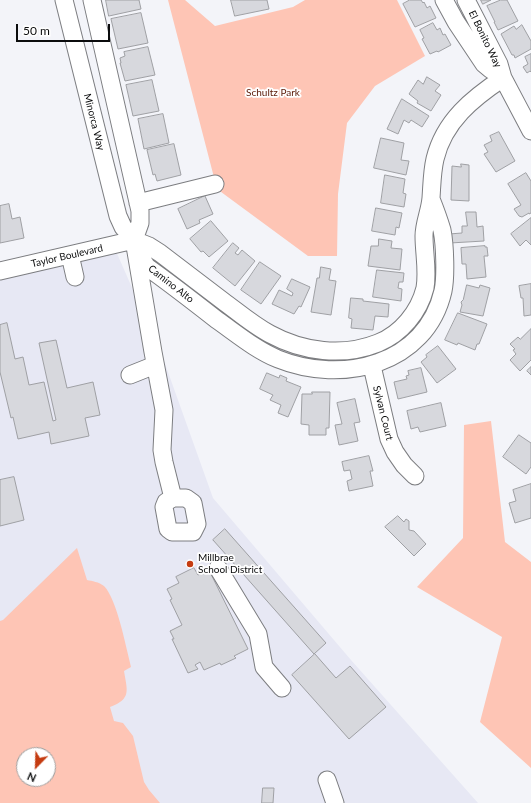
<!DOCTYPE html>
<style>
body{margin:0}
#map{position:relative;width:531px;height:803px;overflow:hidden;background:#f3f4f9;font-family:Lato,sans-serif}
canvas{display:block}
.north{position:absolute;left:16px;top:747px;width:40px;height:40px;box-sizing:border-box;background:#fff;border:1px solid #9d9e9e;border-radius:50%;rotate:203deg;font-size:11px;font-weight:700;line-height:16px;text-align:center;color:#0b0c0d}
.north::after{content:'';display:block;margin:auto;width:14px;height:18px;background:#c53c11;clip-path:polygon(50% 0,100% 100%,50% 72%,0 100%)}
.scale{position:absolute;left:16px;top:24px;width:94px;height:18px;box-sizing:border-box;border:2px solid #0b0c0d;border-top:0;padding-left:5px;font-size:12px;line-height:14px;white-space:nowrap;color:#0b0c0d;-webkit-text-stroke:3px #fff;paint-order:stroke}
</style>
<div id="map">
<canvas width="531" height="803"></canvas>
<div class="north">N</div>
<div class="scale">50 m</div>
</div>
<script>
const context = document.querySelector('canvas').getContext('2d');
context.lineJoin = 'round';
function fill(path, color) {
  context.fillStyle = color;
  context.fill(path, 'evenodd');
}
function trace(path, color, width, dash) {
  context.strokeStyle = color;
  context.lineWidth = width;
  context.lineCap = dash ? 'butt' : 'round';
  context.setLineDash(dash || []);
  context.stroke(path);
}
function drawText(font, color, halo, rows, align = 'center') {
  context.font = font + ' Lato,sans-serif';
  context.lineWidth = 3.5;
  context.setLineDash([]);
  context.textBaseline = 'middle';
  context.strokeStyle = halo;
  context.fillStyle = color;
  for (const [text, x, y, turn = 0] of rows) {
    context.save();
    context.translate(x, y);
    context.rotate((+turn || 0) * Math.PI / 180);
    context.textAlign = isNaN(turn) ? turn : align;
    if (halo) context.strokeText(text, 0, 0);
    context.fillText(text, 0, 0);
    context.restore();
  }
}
fill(new Path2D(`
 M115 249 163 358 213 498 351 660 478 803H0V272ZM24 755H48V779H24Z`), '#e7e8f4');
fill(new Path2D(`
 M168 0H185L215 26 293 7 305 0H397L425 56 375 86 347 123 338 194 337 256H308L217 189Z
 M491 421 505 542 531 562V768L480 722 502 637 417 587 463 538 464 425Z
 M77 548 87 580C92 581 99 582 104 586 117 599 126 648 131 667L124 671C127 690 132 699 110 707L114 721 123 723 133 736 144 782 149 790 160 803H0V621L3 620ZM24 755H48V779H24Z`), '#fec5b5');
const building = new Path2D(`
 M106 0H139L141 9 109 16Z
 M231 0H267L269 9 235 16Z
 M410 0H421L423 3 424 2 427 8 430 6 436 18 415 27 403 4Z
 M481 0H491L483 4Z
 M501 0H507L518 21 498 30 494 22H495L487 6Z
 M141 13 148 43 118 49 111 19Z
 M433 23 437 30 440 28 443 35 445 34 451 45 438 52 437 51 430 54 422 39 424 38 420 30Z
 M522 25 531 41V49L515 58 514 55H512L501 34 514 26 516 29Z
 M148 47 155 75 125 81 120 63H121L120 58 125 56 124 52Z
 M531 54V72L530 71 527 73 523 67 528 64 525 57Z
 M427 77 440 85 435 91 441 95 431 111 417 103 418 101 409 94 418 80 423 84Z
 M152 80 159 111 133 116 126 85Z
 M402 99 429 116 422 127 411 120 409 123 404 120 398 134 387 129 396 110Z
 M163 114 169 143 144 149 138 119Z
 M499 132 515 161 496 172 484 154 488 152 484 145 492 141 490 136Z
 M381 138 404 143 401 160 409 161 406 175 374 168Z
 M174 144 181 175 157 181 155 174 153 175 147 150Z
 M461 164 469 165V201L451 200 452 166 461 167Z
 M526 173 531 181V213L529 214V213L522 217 519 216 514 209 521 205 508 184Z
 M385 175 405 179 403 193 406 194 404 207 381 203Z
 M205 196 213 214 199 220 200 223 187 229 178 209Z
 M9 204 12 219 20 217 24 238 0 243V206Z
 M376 208 402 213 399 228 396 227 395 235 372 231Z
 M466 212H476L477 227 483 226 484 241 450 243 449 234 462 233V226H467Z
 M531 218V245L526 240 520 246 511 234Z
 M211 221 228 241 209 257 203 251 201 252 190 239Z
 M379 239 392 241 391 248 402 249 400 270 368 266 371 246H378Z
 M233 243 239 248 235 253 238 255 242 250 255 261 235 286 213 268Z
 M485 246V247H487L488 256H484L486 277 467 279 466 264H462L461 248Z
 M260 262 281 276 261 304 241 290Z
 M321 267 331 269 329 280 336 281 331 315 311 312 317 278H319Z
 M377 270 404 273 403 282H399L398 288 402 289 401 301 373 297Z
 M292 279 310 287 301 307 299 306 294 314 272 304 279 290 292 296 293 293 287 289Z
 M531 284V315L524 316 523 298H521L519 286Z
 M467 285 479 288 480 285 490 288 483 316 460 312 462 305 461 302 463 300Z
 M351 298 363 299V301L389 304 388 317 375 316 373 330 351 328 352 319 349 318Z
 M458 313 487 324 479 344H477L475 350 458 343 457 345 445 340Z
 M7 323 15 359 23 357 29 385 44 382 53 421 56 420 39 343 56 340 67 388 93 382 100 415 85 418 89 436 51 444 49 432 18 439 13 417 11 418 0 372V325Z
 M531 329V360L520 371 510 360 516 354 513 350 515 349 510 344 518 337 520 339Z
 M438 346 456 369 437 383 421 362 427 357 426 355Z
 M531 367V375L527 371Z
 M421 368 427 392 398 399 394 382 407 379 406 376 409 375 408 371Z
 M267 373 279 378 280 375 287 378 286 381 301 387 288 417 278 413 281 405 270 400 273 395 260 389Z
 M312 392H330L329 428H326V435H309V425L301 424 302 394H312Z
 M355 399 360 422 354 423 358 441 339 445 335 425 342 424 337 403Z
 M441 403 446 426 420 432 418 427 411 429 407 411Z
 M519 435 531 443V467L526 474 503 457Z
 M369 456 373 471H370L373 486 349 491 347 481 352 479 350 470 344 471 342 462Z
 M14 477 24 520 0 526V480Z
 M531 484V518L515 523 509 503 516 501 513 490Z
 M398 516 404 522 406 519 409 521V530L414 531 426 544 414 556 385 527Z
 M225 529 326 643 314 654 213 540Z
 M194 568 198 575 209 570 248 649 234 656 236 658 221 665 220 663 204 670 200 662 195 665 198 669 188 673 172 639H174L170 631 182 625 170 600 172 599 167 589 179 583 176 577Z
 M315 654 336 678 350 666 386 707 349 739 292 675Z
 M263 788H274L273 803H262Z`);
fill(building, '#d7d8dd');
trace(building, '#9fa0a4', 1);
const minor = new Path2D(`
 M64 0 118 216 123 227 134 240 141 258 147 267C171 284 194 302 217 320 237 334 256 350 278 359 342 385 426 365 443 291 446 277 445 245 442 230 439 220 435 209 431 199
 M92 0 140 211V223L134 240 153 352 164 410 162 450 164 462 173 498
 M444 0 456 22 484 64 490 69 503 78
 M466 0 499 64 503 78 531 131
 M138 203 215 184
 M134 240 149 246 160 253C181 269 202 285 223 301 238 312 253 325 270 334 303 352 343 357 378 343 401 334 419 312 425 288 428 271 424 253 424 236 424 223 430 211 431 198 432 184 432 172 435 159 444 121 473 98 503 78
 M70 255 75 277
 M0 271 134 240
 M372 366 389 439 395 452 404 465 415 476
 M130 375 155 365
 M173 498H186L193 503 197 524 193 532H172L168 529 164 507 166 502Z
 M218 568 258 634 264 667 282 688
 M327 780 335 803`);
trace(minor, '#7c7d80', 19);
trace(minor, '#fff', 17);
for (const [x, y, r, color] of [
 [190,564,4,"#c53c11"]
]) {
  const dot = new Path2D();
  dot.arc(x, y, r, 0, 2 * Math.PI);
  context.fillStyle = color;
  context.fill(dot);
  trace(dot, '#fff', 1.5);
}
drawText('10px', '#0b0c0d', '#fff', [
 ["El Bonito Way",485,39,64],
 ["Minorca Way",94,122,76],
 ["Taylor Boulevard",67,256,-13],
 ["Camino Alto",171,284,38],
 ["Sylvan Court",383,413,76]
]);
drawText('10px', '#5a1906', '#fff', [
 ["Schultz Park",273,93]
]);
drawText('10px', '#0b0c0d', '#fff', [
 ["Millbrae",198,558],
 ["School District",198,570]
], 'left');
</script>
